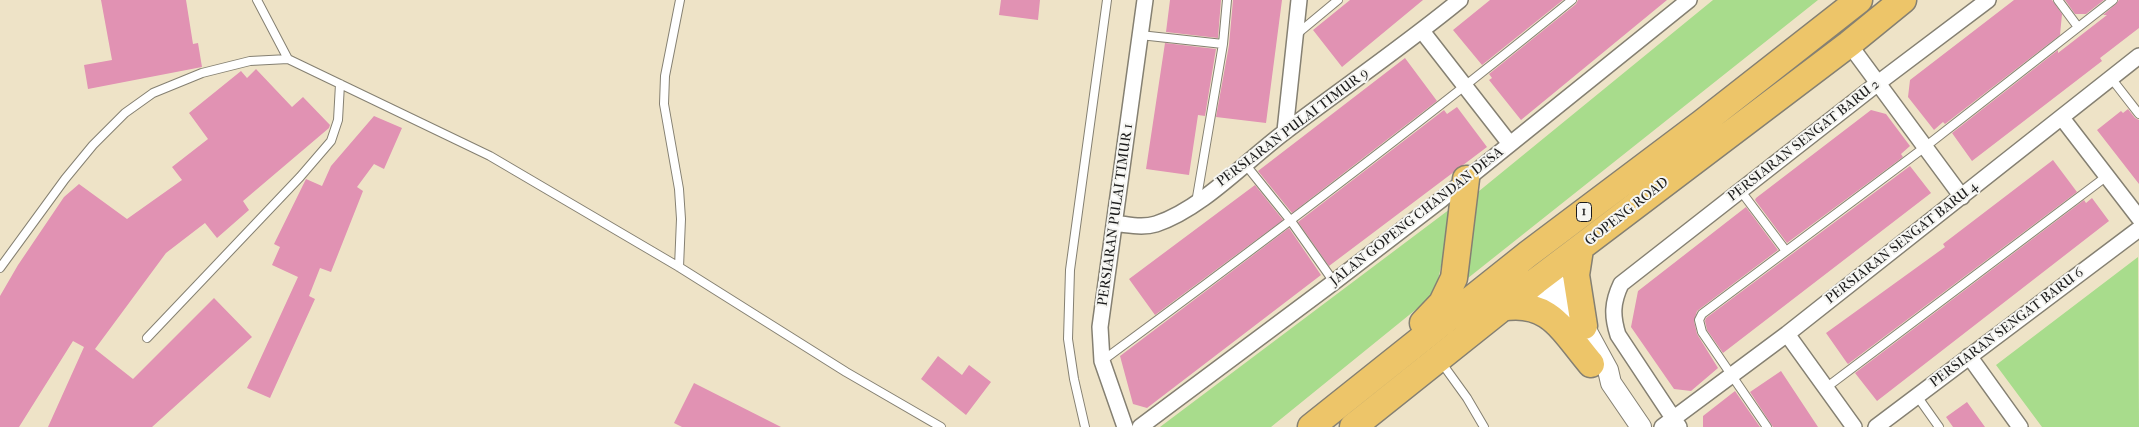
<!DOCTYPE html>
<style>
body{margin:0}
canvas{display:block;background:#eee3c7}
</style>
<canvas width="2139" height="427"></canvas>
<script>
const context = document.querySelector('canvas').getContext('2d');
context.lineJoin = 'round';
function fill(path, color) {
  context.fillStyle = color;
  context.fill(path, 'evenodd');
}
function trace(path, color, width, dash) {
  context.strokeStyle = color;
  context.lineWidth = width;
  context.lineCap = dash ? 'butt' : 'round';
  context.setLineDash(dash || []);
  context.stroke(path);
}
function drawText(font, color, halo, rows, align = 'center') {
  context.font = font + ' "IM FELL French Canon",serif';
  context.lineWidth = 4;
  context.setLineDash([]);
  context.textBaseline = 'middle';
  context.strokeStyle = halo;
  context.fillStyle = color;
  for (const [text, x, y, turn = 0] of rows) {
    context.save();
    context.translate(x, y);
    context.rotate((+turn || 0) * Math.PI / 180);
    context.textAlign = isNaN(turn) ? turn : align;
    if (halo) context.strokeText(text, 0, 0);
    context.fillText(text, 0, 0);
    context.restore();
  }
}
fill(new Path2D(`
 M1713 0H1818L1463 282 1473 196Z
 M1454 206 1435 294 1271 427H1160Z
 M2138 257 2139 427H2042L1996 365Z`), '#a8dc8c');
fill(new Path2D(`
 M101 0H186L193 44 198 43 202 67 88 89 84 65 112 60Z
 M1001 0H1040L1038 20 999 15Z
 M1170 0H1221L1218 38 1166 32Z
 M1233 0H1282L1266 123 1216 117 1229 45Z
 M1350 0H1423L1342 67 1313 30Z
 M1490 0H1563L1482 65 1453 30Z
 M1578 0H1667L1521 120 1489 80 1492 78 1489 74 1576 4Z
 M2014 0H2052L2062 14 2060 35 1945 124 1943 122 1934 130 1908 97 1910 80Z
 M2065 0H2104L2086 14H2075Z
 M2119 0H2139V28L2100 58 2102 61 1972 161 1952 133 2058 50V53L2107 15H2103L2116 4Z
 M1165 43 1216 49 1205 116 1198 115 1189 175 1146 169Z
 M1405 58 1437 101 1292 213 1258 171Z
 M256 69 292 107 303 97 330 125 329 128 243 201 249 210 217 238 205 223 166 253 95 349 133 379 214 298 252 337 152 427H48L84 347 73 341 19 427H0V296L18 265 64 197 79 184 127 219 182 180 172 167 208 139 189 113 241 71 247 78Z
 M1457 107 1487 147 1329 266 1298 222 1444 110 1447 114Z
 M2128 109 2135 118 2139 120V184L2097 130 2121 111 2123 113Z
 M1871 110 1886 114 1910 146 1901 154 1903 157 1787 243 1755 200 1756 198Z
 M374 116 402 128 384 169 374 164 357 187 363 191 331 272 320 268 309 296 315 299 270 398 247 388 298 277 272 265 280 247 274 244 306 179 322 186 331 166Z
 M2053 160 2077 192 1848 364 1847 363 1826 333 1945 247 1943 244Z
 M1910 166 1931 193 1723 353 1707 330 1705 321 1706 318Z
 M1255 185 1283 220 1155 315 1129 279Z
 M2092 198 2109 221 1877 401 1855 373 2084 200 2086 203Z
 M1746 207 1778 250 1697 311 1694 321 1697 334 1718 368 1691 391 1674 389 1631 327 1638 291Z
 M1289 228 1321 275 1147 408 1133 404 1120 356Z
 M938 356 962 375 969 365 991 382 966 415 921 379Z
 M1781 371 1818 427H1773L1750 392Z
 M694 383 781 427H682L674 423Z
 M1735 391 1760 427H1703V416Z
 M1967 402 1985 427H1953L1946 417Z`), '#e192b3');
const service = new Path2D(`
 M257 0 288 59
 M2058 0 2078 27
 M1297 34 1338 0
 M1140 35 1223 44
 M2111 78 2139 114
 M1245 164 1291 221 1334 282
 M1740 190 1786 251
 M1196 203 1223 44 1227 0
 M679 267 681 219 679 189 664 104 665 76 680 0
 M0 268 65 179 93 145 125 113 153 93 202 73 250 61 288 59 490 156 679 267 846 372 941 427
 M147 338 300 177 331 141 338 120 340 84
 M1102 361C1261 244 1419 125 1572 0
 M1441 362 1467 398 1484 427
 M1827 387 2107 176
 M1917 396 1939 427
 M1085 427 1074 379 1068 339 1070 270 1107 0
 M1767 427 1702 332 1699 320 1702 314 1925 147 2113 0`);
const minor = new Path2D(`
 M1422 31 1510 144
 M1849 44 1962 197
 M2062 118 2139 218
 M1285 131 1299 0
 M1115 223C1128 225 1143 228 1156 224 1202 209 1247 160 1286 131 1344 87 1404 46 1460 0
 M1787 334 1854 427
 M1969 356 2020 427
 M1125 427 1102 361 1100 327 1145 0
 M1140 427 1334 282 1442 199 1689 0
 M1662 427 1787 334 2139 56
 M1679 427 1618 335C1612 316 1612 303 1621 284L1878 83 1988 0
 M1876 427 2139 229`);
const tertiary = new Path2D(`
 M1548 272 1584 326 1608 370 1611 383 1641 427
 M1536 281 1565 324`);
const trunk = new Path2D(`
 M1580 249 1576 275 1584 326
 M1501 308C1549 299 1563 331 1591 364
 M1423 323 1442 303 1454 278 1466 179
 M1311 427 1528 254 1702 123 1859 0
 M1353 427 1536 281 1849 44 1903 0`);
trace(service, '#858072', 10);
trace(minor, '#858072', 18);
trace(tertiary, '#858072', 22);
trace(trunk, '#858072', 29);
trace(service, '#fff', 8);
trace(minor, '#fff', 15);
trace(tertiary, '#fff', 20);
trace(trunk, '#edc569', 26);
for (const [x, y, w] of [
 [1584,212,15]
]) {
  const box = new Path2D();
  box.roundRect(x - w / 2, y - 9.5, w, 19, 4);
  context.fillStyle = '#f6f6f2';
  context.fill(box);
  trace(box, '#1c1c1c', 1);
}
drawText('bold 12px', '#1c1c1c', null, [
 ["1",1584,212]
]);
drawText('14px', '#1c1c1c', '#f6f6f2', [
 ["PERSIARAN PULAI TIMUR 9",1293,128,-37],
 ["PERSIARAN SENGAT BARU 2",1804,141,-38],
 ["GOPENG ROAD",1627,212,-38],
 ["PERSIARAN PULAI TIMUR 1",1116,215,-82],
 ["JALAN GOPENG CHANDAN DESA",1417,217,-38],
 ["PERSIARAN SENGAT BARU 4",1902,243,-38],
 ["PERSIARAN SENGAT BARU 6",2007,328,-37]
]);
</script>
